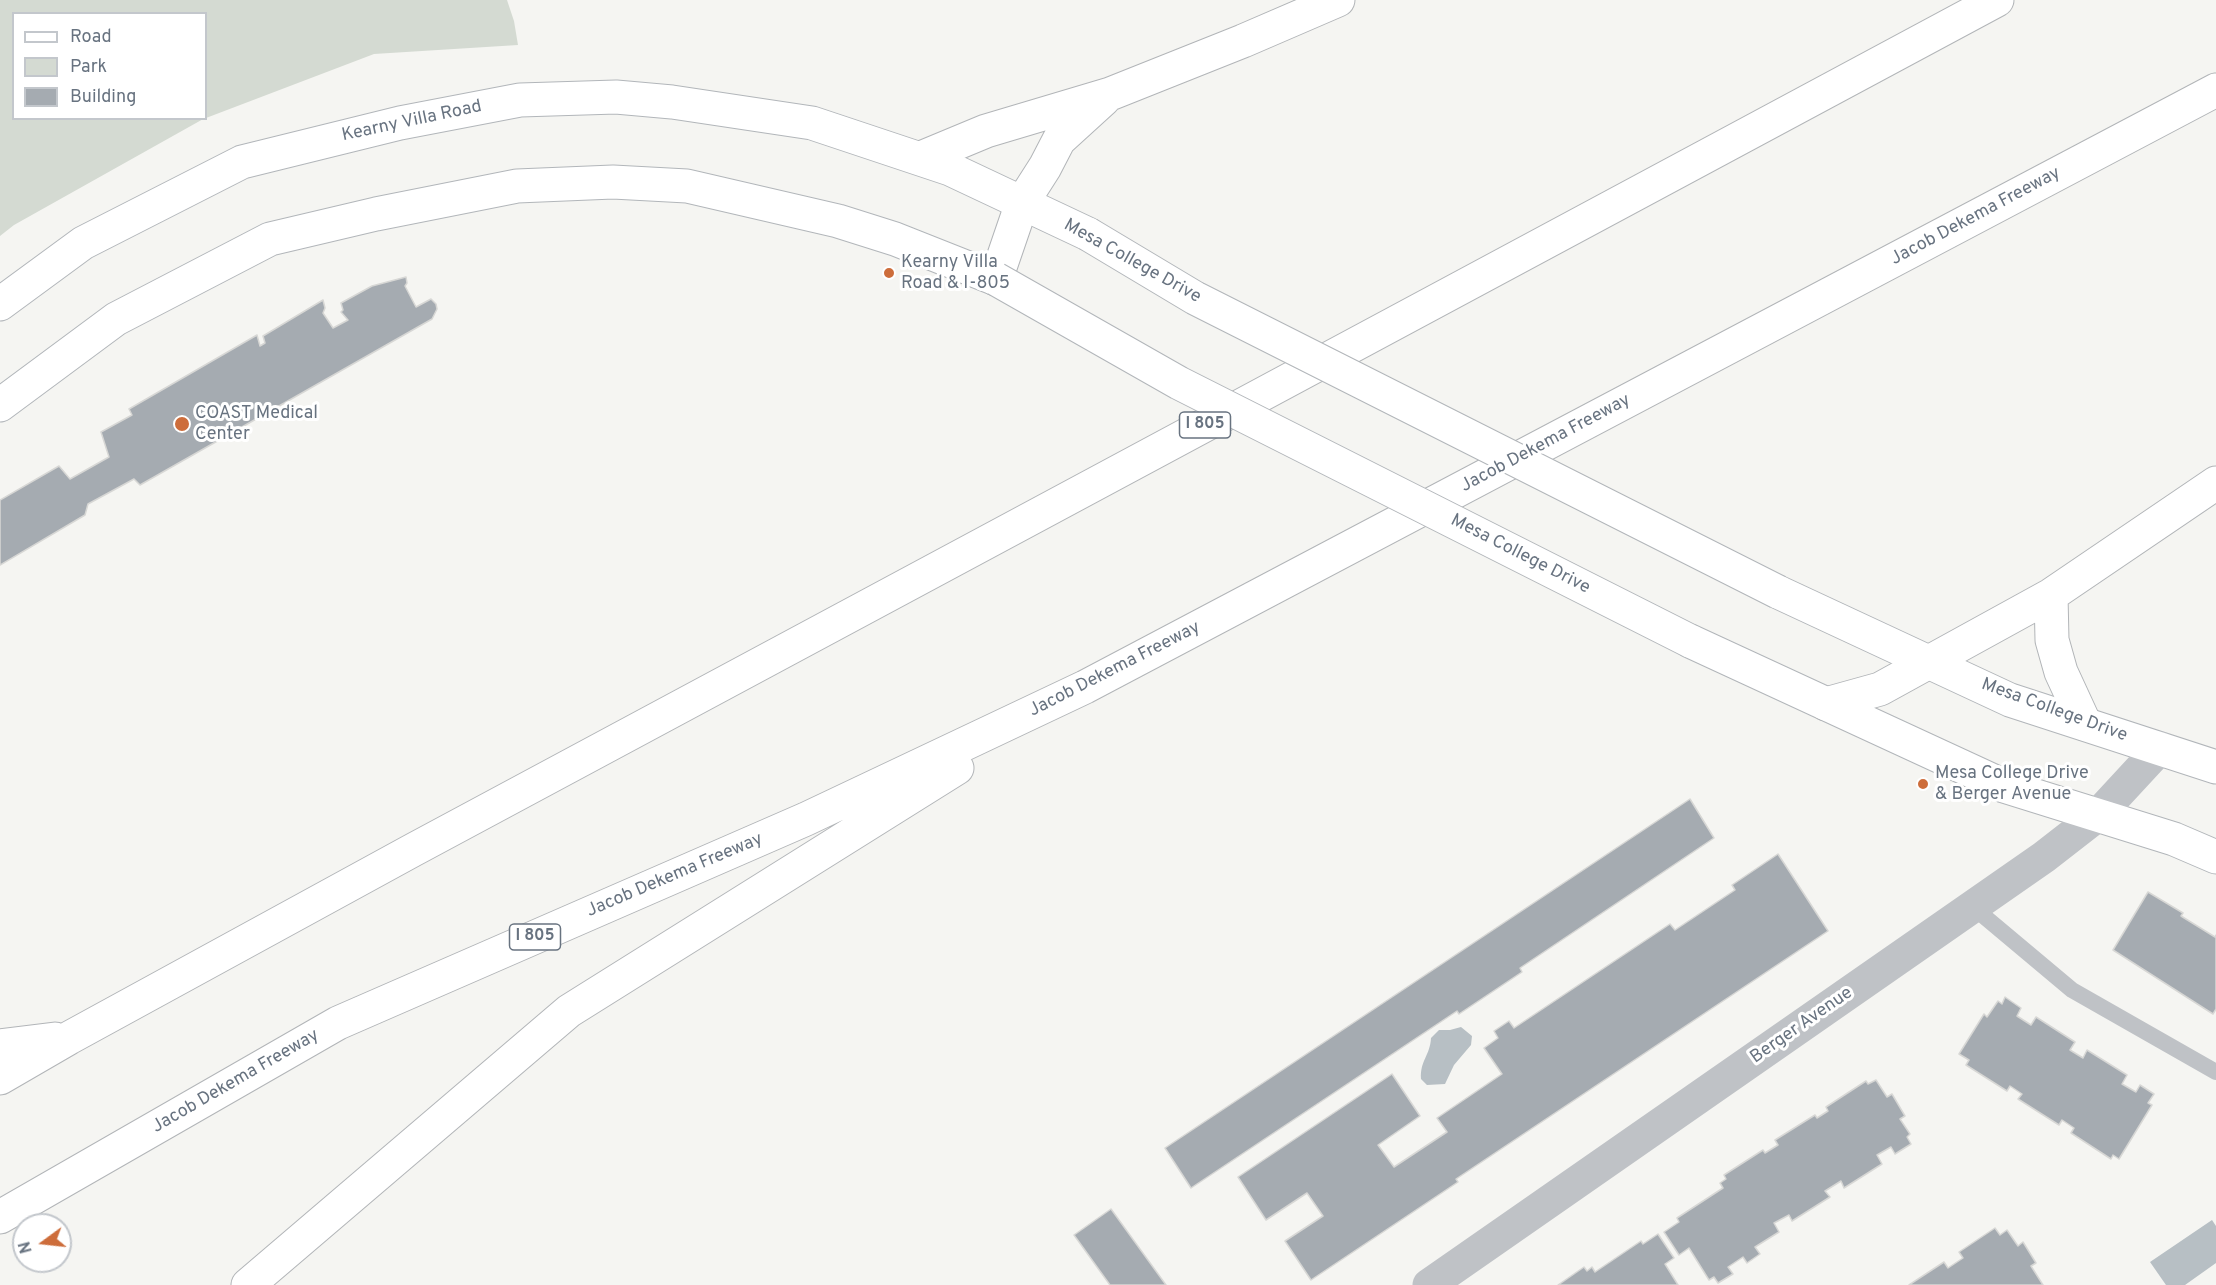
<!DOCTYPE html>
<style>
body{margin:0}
#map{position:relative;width:2216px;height:1285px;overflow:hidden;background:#f5f5f2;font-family:Overpass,sans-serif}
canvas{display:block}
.legend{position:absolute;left:12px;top:12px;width:195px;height:108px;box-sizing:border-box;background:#fff;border:2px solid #c3c7cc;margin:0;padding:8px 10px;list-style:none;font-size:18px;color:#687380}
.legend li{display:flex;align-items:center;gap:12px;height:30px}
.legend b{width:30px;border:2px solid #c3c7cc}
.north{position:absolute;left:12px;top:1213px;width:60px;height:60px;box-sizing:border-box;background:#fff;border:2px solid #c3c7cc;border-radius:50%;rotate:255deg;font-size:16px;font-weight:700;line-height:24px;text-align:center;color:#687380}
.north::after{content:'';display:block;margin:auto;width:21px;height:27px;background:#cd6d3b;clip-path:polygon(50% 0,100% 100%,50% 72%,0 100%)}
</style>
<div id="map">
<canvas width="2216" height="1285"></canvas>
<ul class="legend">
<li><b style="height:8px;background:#fff"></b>Road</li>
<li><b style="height:16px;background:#d4dad2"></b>Park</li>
<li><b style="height:16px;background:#a5abb1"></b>Building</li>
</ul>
<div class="north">N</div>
</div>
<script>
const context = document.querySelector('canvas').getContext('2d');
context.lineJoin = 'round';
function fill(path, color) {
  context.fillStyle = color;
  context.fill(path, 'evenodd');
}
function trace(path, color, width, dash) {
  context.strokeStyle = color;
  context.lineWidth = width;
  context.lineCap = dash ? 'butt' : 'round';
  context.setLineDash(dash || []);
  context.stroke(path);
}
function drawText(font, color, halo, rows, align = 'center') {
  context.font = font + ' Overpass,sans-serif';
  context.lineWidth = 6;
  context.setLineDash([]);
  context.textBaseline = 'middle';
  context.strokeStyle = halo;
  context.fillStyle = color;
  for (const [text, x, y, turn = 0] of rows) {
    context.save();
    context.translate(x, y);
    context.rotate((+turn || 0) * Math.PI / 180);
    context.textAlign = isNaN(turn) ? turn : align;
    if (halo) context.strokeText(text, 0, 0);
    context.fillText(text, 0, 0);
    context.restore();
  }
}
fill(new Path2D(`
 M0 0H507L514 21 518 45 374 54 206 118V14H14V118H205L14 225 0 236Z`), '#d4dad2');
fill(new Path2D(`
 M1461 1027 1472 1036 1471 1045 1454 1065 1445 1084 1427 1085 1421 1079C1420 1060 1430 1056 1431 1038L1439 1030H1450Z
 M2212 1220 2216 1226V1263L2185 1285H2166L2150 1262Z`), '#b7bfc4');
const building = new Path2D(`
 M406 277 407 283 405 286 416 307 431 299 436 304 437 309 432 319 140 485 134 479 88 504 85 515 0 565V500L59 466 70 479 109 457 101 432 132 415 129 409 257 335 260 346 265 343 263 336 323 300 325 308 323 313 333 328 348 320 341 312 343 310 341 303 372 286Z
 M1690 799 1714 838 1520 968 1522 972 1459 1014 1457 1011 1191 1188 1165 1148Z
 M1778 854 1828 931 1456 1179 1458 1182 1311 1280 1285 1241 1323 1216 1307 1193 1266 1220 1238 1177 1392 1074 1420 1116 1378 1145 1394 1167 1447 1132 1437 1118 1502 1074 1484 1048 1498 1038 1494 1031 1509 1021 1514 1028 1670 924 1675 930 1735 890 1732 885Z
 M2148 892 2183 913 2181 916 2215 937 2216 935V1009L2213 1014 2113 950Z
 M2005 997 2021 1008 2017 1016 2031 1025 2036 1017 2075 1042 2070 1050 2083 1058 2087 1050 2127 1075 2122 1084 2136 1092 2140 1085 2154 1094 2148 1103 2152 1105 2119 1159 2113 1155 2111 1159 2071 1133 2074 1128 2062 1120 2059 1125 2018 1099 2022 1094 2010 1086 2007 1091 1966 1065 1969 1060 1959 1054 1984 1014 1987 1017 1998 1001 2002 1004Z
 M1876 1080 1887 1097 1892 1094 1905 1116 1900 1119 1910 1134 1907 1137 1911 1144 1895 1154 1891 1147 1877 1155 1882 1164 1844 1188 1841 1181 1825 1191 1830 1197 1792 1221 1789 1215 1774 1223 1779 1232 1755 1247 1760 1254 1747 1263 1743 1257 1728 1267 1733 1274 1718 1283 1714 1277 1709 1280 1689 1248 1679 1255 1664 1232 1679 1222 1677 1218 1723 1188 1720 1183 1726 1179 1724 1175 1763 1150 1765 1153 1778 1145 1775 1140 1815 1115 1817 1118 1828 1111 1826 1107 1866 1081 1868 1084Z
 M1111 1209 1166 1285H1110L1074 1235Z
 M1995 1228 2000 1235 2007 1230 2018 1246 2023 1242 2036 1263 2031 1266 2043 1285H1909L1944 1262 1948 1268 1963 1258 1959 1252Z
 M1658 1234 1674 1258 1665 1264 1678 1285H1558L1584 1267 1587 1271 1592 1267 1595 1272 1641 1241 1643 1244Z`);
fill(building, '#a5abb1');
trace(building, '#d7d7d5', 1.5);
const secondary = new Path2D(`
 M0 304 83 243 242 162 400 123 520 100 616 97 672 102 812 123 950 169 1088 234
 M0 405 116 319 270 239 376 214 517 186 613 182 687 186 838 221 895 239 996 279
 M1778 592 2010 700 2216 767
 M1690 641 2004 786 2174 839 2216 857`);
const motorway = new Path2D(`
 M921 158 986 131 1110 94 1243 41 1338 0
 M996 279 1022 203 1045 167 1059 140 1104 99
 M2051 595 2052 640 2061 672 2085 724
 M1826 704 1880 689 2051 595 2216 483
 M0 1046 55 1039
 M0 1078 69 1038 413 850 1997 0
 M0 1217 338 1023 806 819 1085 687 2216 90
 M248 1285 569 1011 957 768`);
trace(secondary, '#b2b6ba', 35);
trace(motorway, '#b2b5b8', 35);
trace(new Path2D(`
 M1973 907 2072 990 2216 1072`), '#bfc2c6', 16);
trace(new Path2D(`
 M1429 1285 2044 857 2098 815 2160 748`), '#bfc2c6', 33);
trace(secondary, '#fff', 33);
trace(motorway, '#fff', 33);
const secondaryBridge = new Path2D(`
 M1088 234 1195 298 1778 592
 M996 279 1179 383 1690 641`);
trace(secondaryBridge, '#b2b6ba', 35, []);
trace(secondaryBridge, '#fff', 33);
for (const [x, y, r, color] of [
 [889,273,6,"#cd6d3b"],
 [182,424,8,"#cd6d3b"],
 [1923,784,6,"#cd6d3b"]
]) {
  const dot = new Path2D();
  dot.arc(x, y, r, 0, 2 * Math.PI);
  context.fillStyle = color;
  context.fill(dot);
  trace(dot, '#fff', 2);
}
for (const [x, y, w] of [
 [1205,425,51],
 [535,937,51]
]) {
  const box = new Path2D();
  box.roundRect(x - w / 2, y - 13, w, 26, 4.5);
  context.fillStyle = '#fff';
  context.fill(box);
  trace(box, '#687380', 1.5);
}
drawText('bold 16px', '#687380', null, [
 ["I 805",1205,425],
 ["I 805",535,937]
]);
drawText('18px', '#687380', '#fff', [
 ["Kearny Villa Road",412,122,-12],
 ["Jacob Dekema Freeway",1976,217,-28],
 ["Mesa College Drive",1132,262,29],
 ["Jacob Dekema Freeway",1546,444,-28],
 ["Mesa College Drive",1520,555,27],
 ["Jacob Dekema Freeway",1115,670,-27],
 ["Mesa College Drive",2054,711,20],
 ["Jacob Dekema Freeway",675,876,-23],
 ["Berger Avenue",1802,1026,-35],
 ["Jacob Dekema Freeway",236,1082,-30]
]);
drawText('18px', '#687380', '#fff', [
 ["Kearny Villa",901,263],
 ["Road & I-805",901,284],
 ["COAST Medical",195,414],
 ["Center",195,435],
 ["Mesa College Drive",1935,774],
 ["& Berger Avenue",1935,795]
], 'left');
</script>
